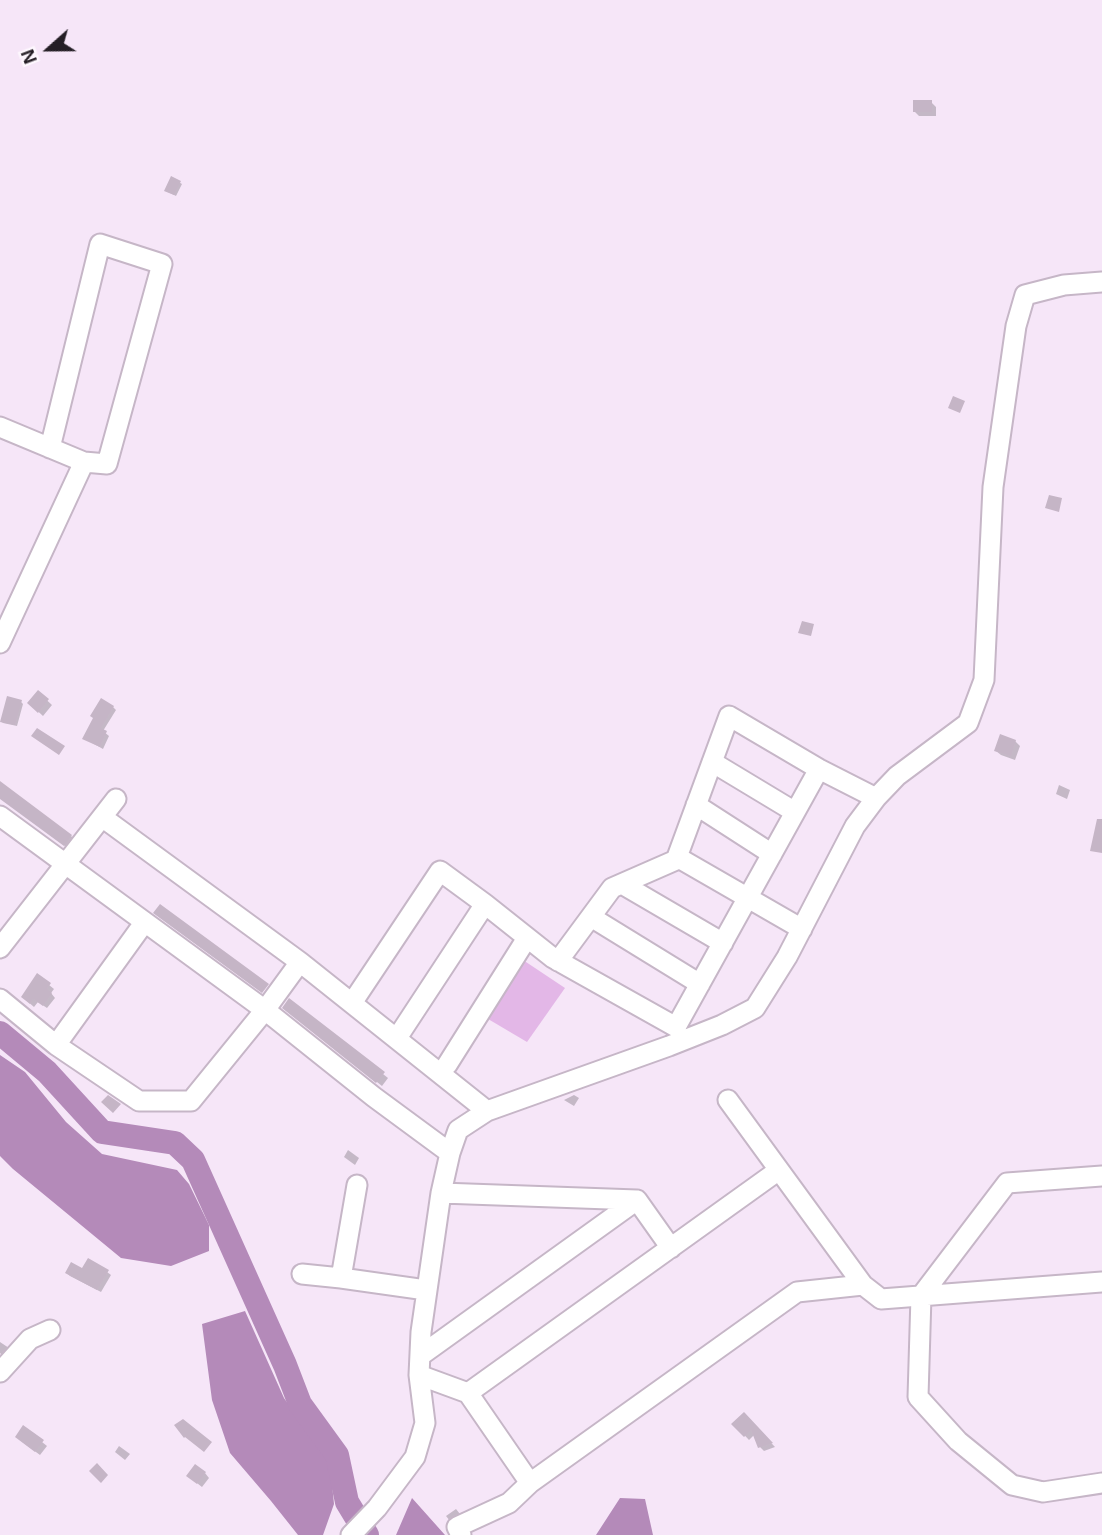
<!DOCTYPE html>
<style>
body{margin:0}
#map{position:relative;width:1102px;height:1535px;overflow:hidden;background:#f6e6f8;font-family:Helvetica,sans-serif}
canvas{display:block}
.north{position:absolute;left:14px;top:14px;width:70px;height:70px;-webkit-text-stroke:5px #fdf7fe;paint-order:stroke;rotate:249deg;font-size:19px;font-weight:700;line-height:28px;text-align:center;color:#241e25}
.north::after{content:'';display:block;margin:auto;width:24px;height:32px;background:#241e25;clip-path:polygon(50% 0,100% 100%,50% 72%,0 100%)}
</style>
<div id="map">
<canvas width="1102" height="1535"></canvas>
<div class="north">N</div>
</div>
<script>
const context = document.querySelector('canvas').getContext('2d');
context.lineJoin = 'round';
function fill(path, color) {
  context.fillStyle = color;
  context.fill(path, 'evenodd');
}
function trace(path, color, width, dash) {
  context.strokeStyle = color;
  context.lineWidth = width;
  context.lineCap = dash ? 'butt' : 'round';
  context.setLineDash(dash || []);
  context.stroke(path);
}
fill(new Path2D(`
 M523 960 565 988 527 1042 483 1016Z`), '#e3b7e7');
fill(new Path2D(`
 M0 1055 25 1072 66 1122 102 1154 177 1170 189 1184 209 1225V1251L171 1266 121 1258 13 1169 0 1156Z
 M245 1311 284 1398 330 1464 334 1504 323 1535H298L271 1501 230 1453 212 1400 202 1324Z
 M412 1498 445 1535H396Z
 M620 1498 645 1499 653 1535H596Z`), '#b48ab9');
fill(new Path2D(`
 M931 102 936 107V116H919L915 112Z
 M172 178 182 184 176 196 168 192Z
 M38 692 52 705 43 716 29 703Z
 M21 702 23 704 17 726 3 723 1 721Z
 M113 707 116 710 103 731 109 736 103 749 85 739Z
 M1015 741 1020 746 1015 760 1001 755 996 751Z
 M0 784 71 836 76 841 69 849 0 798Z
 M1059 785 1070 790 1067 799 1056 794Z
 M38 976 54 989 51 993 55 998 47 1008 38 1002 34 1007 27 1001Z
 M289 1012 383 1074 388 1078 382 1086Z
 M574 1095 579 1098 574 1106 564 1100Z
 M348 1150 359 1158 355 1165 344 1157Z
 M83 1271 107 1272 111 1275 101 1292 70 1276 67 1273Z
 M0 1342 9 1348 2 1355 0 1353Z
 M744 1414 775 1447 764 1451 760 1447 755 1434 749 1440 734 1424Z
 M21 1441 42 1442 47 1446 40 1455Z
 M119 1446 130 1454 125 1460 115 1452Z
 M205 1473 209 1478 202 1487 193 1480Z
 M456 1509 460 1514 450 1521 446 1516Z`), '#0003');
trace(new Path2D(`
 M0 1033 47 1072 102 1132 175 1143 193 1160 285 1365 300 1404 337 1455 347 1502 367 1535`), '#b48ab9', 24);
fill(new Path2D(`
 M913 100H932V112H913Z
 M171 176 181 181 174 195 164 191Z
 M953 396 965 401 960 413 948 408Z
 M1049 495 1062 498 1059 512 1045 508Z
 M802 621 814 624 811 636 798 633Z
 M38 690 49 699 38 713 27 703Z
 M7 696 22 700 15 725 0 722Z
 M101 698 114 706 101 728 107 731 100 747 82 739 93 718 90 716Z
 M37 728 65 746 59 755 31 736Z
 M1000 734 1016 740 1011 756 994 751Z
 M0 781 72 835 64 846 0 799Z
 M1097 819H1102V853L1090 851Z
 M160 904 269 984 262 993 153 913Z
 M37 973 51 983 47 989 52 993 43 1006 33 999 30 1004 21 997Z
 M289 998 385 1072 376 1083 282 1008Z
 M108 1095 121 1104 113 1113 101 1102Z
 M88 1258 109 1270 97 1290 65 1273 71 1262 82 1268Z
 M744 1412 745 1413 773 1443 758 1448 751 1430 744 1437 731 1424Z
 M183 1419 212 1442 204 1452 185 1437 184 1438 174 1425Z
 M23 1425 44 1440 35 1452 15 1437Z
 M97 1463 108 1475 101 1483 89 1471Z
 M195 1464 206 1472 197 1484 186 1476Z`), '#c5b5c6');
const minor = new Path2D(`
 M0 427 84 462 0 643
 M50 448 100 244 162 264 107 464 84 462
 M712 762 795 812
 M696 805 772 854
 M0 816 265 1010 374 1097 450 1153
 M677 857 802 929
 M622 884 723 943
 M591 917 700 984
 M0 948 116 799
 M558 961 612 888 676 860 729 716 819 769 876 798
 M300 962 487 1111
 M0 999 56 1045 139 1101H191L265 1010 300 962 102 817
 M352 1003 440 871 485 904 553 958 676 1027 819 769
 M397 1038 485 904
 M56 1045 144 923
 M447 1065 527 938
 M1102 1176 1007 1183 921 1296 918 1397 958 1441 1012 1485 1043 1492 1102 1483
 M441 1193 637 1200
 M637 1200 671 1248
 M302 1274 341 1278 426 1290
 M341 1278 357 1185
 M863 1285 881 1299 1102 1282
 M420 1356 637 1200
 M0 1372 30 1339 50 1330
 M419 1375 468 1393 530 1483
 M468 1393 779 1170
 M351 1535 377 1508 415 1457 425 1423 419 1375 421 1332 441 1193 450 1153 458 1130 487 1111 669 1046 722 1025 755 1008 787 957 855 826 876 798 897 776 968 723 984 680 993 487 1016 326 1025 295 1064 285 1102 282
 M461 1535 457 1527 509 1503 530 1483 797 1292 863 1285 728 1100`);
trace(minor, '#c6b6c7', 23);
trace(minor, '#fff', 19);
</script>
